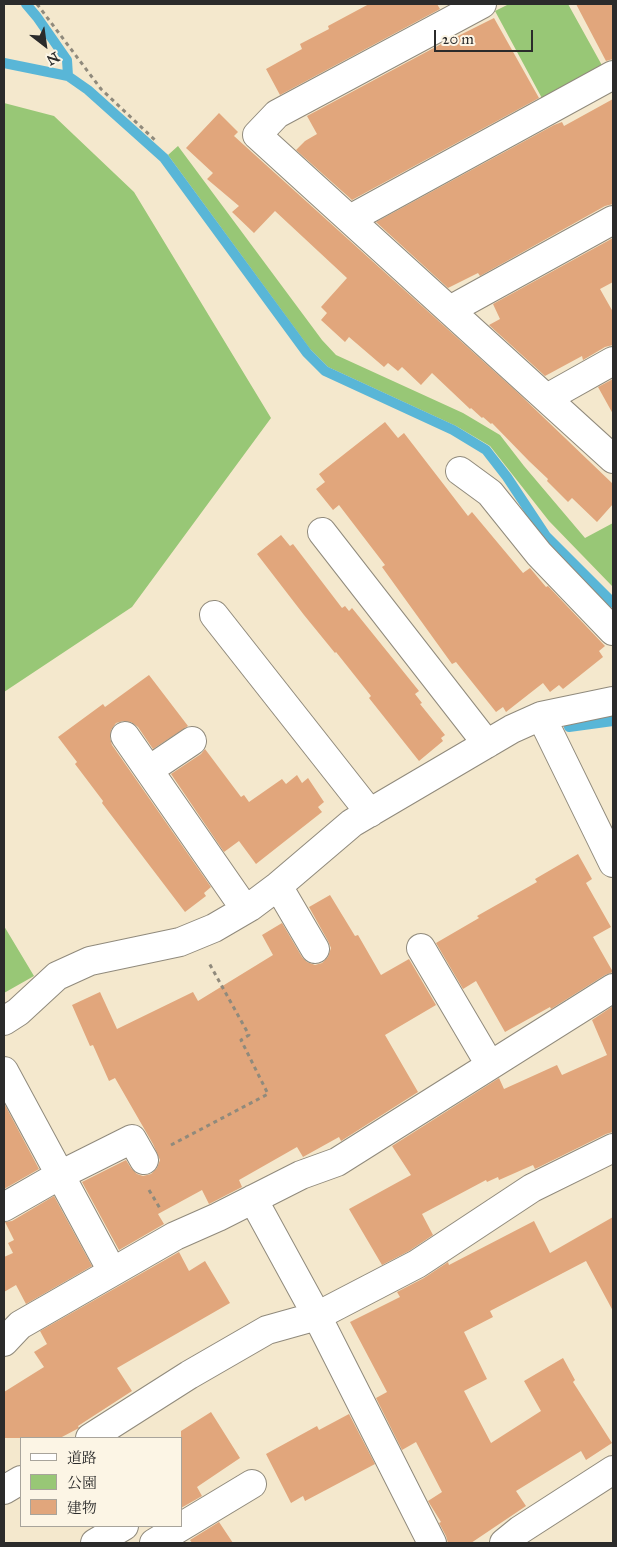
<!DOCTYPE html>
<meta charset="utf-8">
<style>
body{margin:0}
#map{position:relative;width:617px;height:1547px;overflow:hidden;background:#f4e8cd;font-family:"IM FELL Great Primer","Noto Serif JP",serif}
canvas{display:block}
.frame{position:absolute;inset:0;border:5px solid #2b2b2b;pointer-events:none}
.legend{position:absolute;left:20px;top:1437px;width:162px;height:90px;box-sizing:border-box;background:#fcf5e5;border:1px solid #a8a49b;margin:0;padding:6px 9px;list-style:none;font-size:15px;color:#2b2b2b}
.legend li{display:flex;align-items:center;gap:10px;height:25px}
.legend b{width:25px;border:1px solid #a8a49b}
.north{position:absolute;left:20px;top:20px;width:50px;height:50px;-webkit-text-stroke:4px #fcf5e5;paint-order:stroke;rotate:150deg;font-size:14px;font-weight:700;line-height:20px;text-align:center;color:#2b2b2b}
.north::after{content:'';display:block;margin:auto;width:18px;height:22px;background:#2b2b2b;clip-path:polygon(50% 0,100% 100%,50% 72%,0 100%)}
.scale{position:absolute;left:434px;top:30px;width:99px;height:22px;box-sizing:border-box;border:2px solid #2b2b2b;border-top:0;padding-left:6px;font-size:15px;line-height:18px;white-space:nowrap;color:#2b2b2b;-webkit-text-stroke:4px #fcf5e5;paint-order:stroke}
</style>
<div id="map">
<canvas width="617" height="1547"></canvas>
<div class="frame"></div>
<ul class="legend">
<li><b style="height:6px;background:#fff"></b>道路</li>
<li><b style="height:14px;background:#98c776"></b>公園</li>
<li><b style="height:14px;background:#e1a67c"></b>建物</li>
</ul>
<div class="north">N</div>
<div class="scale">20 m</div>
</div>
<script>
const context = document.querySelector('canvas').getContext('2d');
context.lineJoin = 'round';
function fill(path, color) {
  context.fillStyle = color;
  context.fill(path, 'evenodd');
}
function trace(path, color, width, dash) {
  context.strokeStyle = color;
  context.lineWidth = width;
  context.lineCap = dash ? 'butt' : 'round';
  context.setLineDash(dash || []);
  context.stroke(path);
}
fill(new Path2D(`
 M509 4H568L604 69 544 102 495 11Z
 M4 103 54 116 134 192 271 418 132 607 4 692Z
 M178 146 322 340 336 355 463 413 500 435 524 466 585 538 613 523V587L549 521 490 446 456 426 328 367 310 349 168 155Z
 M4 926 34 976 4 993Z`), '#98c776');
trace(new Path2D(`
 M26 4 37 17 67 60 68 76
 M4 63 68 76 88 90 164 158 307 353 325 371 453 430 486 450 507 477 546 536 613 603
 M569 727 613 721`), '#59b6d7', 10);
fill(new Path2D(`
 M369 4H437L440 9 280 95 266 69 302 49 300 44 329 29 328 26Z
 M576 4H613V59L606 61Z
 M494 18 539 98 352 200 296 150 305 141 317 134 307 116 456 36V37Z
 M613 99V204L605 206 480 276 478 273 448 288 376 222 554 125 562 122 564 126Z
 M219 113 238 132 234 136 516 391 613 484V504L597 522 572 498 568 502 547 481 548 479 529 461 492 423 491 424 483 417 482 418 471 408 470 409 432 373 421 385 402 367 398 371 388 363 384 367 349 337 345 342 321 320 327 313 321 307 347 278 275 211 254 233 232 212 239 206 207 179 213 173 186 148Z
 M613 238V282L600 289 613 312V345L605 347 583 360 582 356 545 376 489 325 500 319 493 304Z
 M613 379V414L598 387Z
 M385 422 398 438 404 433 468 516 472 512 523 573 530 568 546 587 548 586 605 646 599 651 603 657 563 689 559 685 550 692 543 683 506 712 503 707 496 712 456 662 452 664 382 567 385 565 339 505 333 510 316 489 325 482 319 474Z
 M281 535 290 546 293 544 342 608 345 606 349 611 352 608 419 691 415 694 422 703 420 704 445 735 441 738 443 741 419 761 369 698 371 696 336 652 335 653 304 615 257 554Z
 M149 675 188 726 153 749 138 727 131 722 123 721 116 723 111 730 110 738 112 745 211 887 204 893 206 896 185 912 102 803 103 801 75 764 77 762 58 737 103 704 105 707Z
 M205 749 241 797 244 795 249 802 282 779 286 784 297 775 302 783 308 778 324 802 318 807 322 812 256 864 239 841 224 852 171 774 201 754Z
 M578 854 592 879 586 883 611 927 593 937 613 972 605 975 551 1009 550 1007 505 1032 476 981 463 989 436 943 479 918 477 916 537 882 535 879Z
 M330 895 355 936 358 935 381 975 409 959 436 1005 385 1035 418 1092 341 1141 339 1137 303 1157 297 1147 239 1180 242 1187 209 1204 202 1190 158 1214 164 1224 119 1250 82 1182 126 1160 131 1168 137 1174 143 1176 151 1174 157 1168 160 1160 153 1144 115 1078 109 1081 93 1045 90 1046 72 1005 100 992 117 1029 193 992 198 1001 273 955 262 935 282 923 302 957 307 962 315 965 322 963 328 957 331 948 328 941 309 907Z
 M613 1006V1132L606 1134 535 1169 533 1165 499 1180 498 1177 487 1182 486 1180 422 1214 433 1235 409 1251 382 1265 349 1209 411 1175 392 1146 499 1078 504 1089 557 1065 562 1075 607 1055 592 1020Z
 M4 1103 39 1169 4 1189Z
 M54 1196 92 1266 26 1304 16 1285 4 1292V1257L13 1253 8 1243 14 1240 5 1222 12 1221Z
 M613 1217V1311L586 1261 490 1311 493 1317 464 1332 487 1379 464 1391 491 1443 541 1411 524 1381 563 1358 575 1380 573 1382 612 1443 586 1460 581 1451 516 1491 526 1506 471 1543H448L446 1536 439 1523 441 1522 428 1501 442 1492 416 1442 402 1450 376 1398 387 1392 350 1322 400 1297 397 1292 424 1278 448 1262 449 1265 534 1221 550 1253Z
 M179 1252 189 1271 205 1261 230 1303 117 1368 132 1391 78 1426 79 1428 60 1438H4V1392L44 1367 34 1352 47 1344 40 1331Z
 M211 1412 240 1458 197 1487 202 1496 181 1508V1431Z
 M349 1414 375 1464 305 1501 303 1496 291 1503 266 1454 317 1426 319 1430Z
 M219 1522 233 1543H192L190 1540Z`), '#e1a67c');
const minor = new Path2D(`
 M482 4 277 114 257 135 613 459
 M350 219 613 75
 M450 310 613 220
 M547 398 613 361
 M460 471 490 493 539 554 613 631
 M322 532 487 744
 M214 615 370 813
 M541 716 613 863
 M125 736 245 909
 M149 770 192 741
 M278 886 315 949
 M421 948 490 1065
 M4 1021 18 1012 57 976 90 961 180 942 214 928 250 907 278 886 352 823 512 729 541 716 613 701
 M4 1071 112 1271
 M253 1199 317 1316 432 1543
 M4 1207 60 1175 132 1139 144 1160
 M4 1342 20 1325 175 1236 218 1217 301 1175 337 1162 613 988
 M90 1438 189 1375 267 1330 317 1316 417 1264 532 1188 613 1148
 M4 1490 21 1480
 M95 1543 124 1526
 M154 1543 252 1484
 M504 1543 520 1530 613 1470`);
trace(minor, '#908a7c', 30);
trace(new Path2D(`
 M37 4 101 89 155 140
 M171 1145 268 1094 241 1040 249 1035 209 963
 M149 1190 161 1210`), '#908a7c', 3, [4, 4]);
trace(minor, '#fff', 28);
</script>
